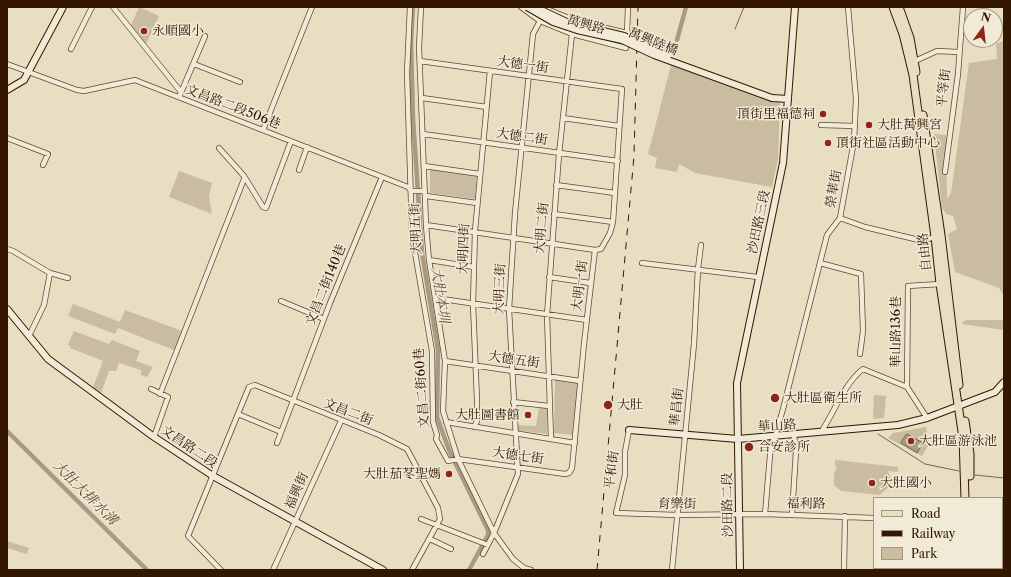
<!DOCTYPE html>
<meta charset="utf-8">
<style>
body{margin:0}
#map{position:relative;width:1011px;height:577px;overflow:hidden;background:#e8dec2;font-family:"Libre Caslon Text",serif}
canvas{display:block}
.frame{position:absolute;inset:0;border:8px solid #331701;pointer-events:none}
.legend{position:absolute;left:873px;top:497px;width:130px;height:72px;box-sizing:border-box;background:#f0ead7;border:1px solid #a49681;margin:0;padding:5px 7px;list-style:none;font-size:12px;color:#331701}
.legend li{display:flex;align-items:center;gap:8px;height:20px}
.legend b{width:20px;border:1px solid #a49681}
.north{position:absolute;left:963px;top:8px;width:40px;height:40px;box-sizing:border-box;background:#f0ead7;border:1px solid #a49681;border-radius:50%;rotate:15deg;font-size:11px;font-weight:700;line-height:16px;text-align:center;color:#331701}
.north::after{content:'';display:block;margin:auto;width:14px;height:18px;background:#8f2418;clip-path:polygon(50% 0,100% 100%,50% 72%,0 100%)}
</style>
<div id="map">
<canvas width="1011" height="577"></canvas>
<div class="frame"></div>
<ul class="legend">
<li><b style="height:5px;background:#e8dec2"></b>Road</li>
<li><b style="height:5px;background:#331701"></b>Railway</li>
<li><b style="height:11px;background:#c9bca1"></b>Park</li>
</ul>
<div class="north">N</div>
</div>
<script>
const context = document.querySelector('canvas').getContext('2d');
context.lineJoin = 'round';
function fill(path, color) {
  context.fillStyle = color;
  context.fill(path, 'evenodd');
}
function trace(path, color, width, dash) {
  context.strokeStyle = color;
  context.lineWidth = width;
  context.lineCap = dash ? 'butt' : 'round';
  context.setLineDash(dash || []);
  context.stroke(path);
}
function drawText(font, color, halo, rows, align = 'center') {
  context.font = font + ' "Libre Caslon Text","Noto Serif TC",serif';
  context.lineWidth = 3;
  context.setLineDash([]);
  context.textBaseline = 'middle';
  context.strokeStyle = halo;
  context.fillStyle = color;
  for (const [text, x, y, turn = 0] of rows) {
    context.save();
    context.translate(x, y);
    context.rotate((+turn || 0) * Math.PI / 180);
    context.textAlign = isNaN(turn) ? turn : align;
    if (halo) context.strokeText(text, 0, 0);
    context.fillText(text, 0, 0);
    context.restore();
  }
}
fill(new Path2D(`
 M139 7 159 16 146 44 131 25Z
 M1004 41V296L999 288 955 272 948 234 957 229 953 216 946 214 942 208 934 134 946 135 947 199 951 193 969 63 997 59 996 44Z
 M671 65 780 101 778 159 772 187 695 173 679 164 677 172 655 168 657 158 648 154Z
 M430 167 477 174 475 199 430 193Z
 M179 171 212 183 209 196 212 214 169 197Z
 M73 304 120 322 125 310 182 331 174 350 118 328 115 334 68 316Z
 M965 320H1004V330L962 324Z
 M74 331 109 344 112 340 140 351 136 361 153 367 147 377 141 375V370L119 363 116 371H109L101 393 93 387 103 361 70 348 71 346 68 345Z
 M555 378 578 381 573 435 554 433Z
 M874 395 886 396 884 418 873 419Z
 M539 407H547V434L515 430V425L536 426Z
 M926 427 929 444 922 456 888 438 893 433Z
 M835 460 898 467V472L888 471 891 479 890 486 880 495 841 491 834 485V474L837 466H835Z
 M7 541 29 548 27 554 7 548Z`), '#c9bca1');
const water = new Path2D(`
 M907 434 923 443 917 453 901 443Z`);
fill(water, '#aa9a80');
trace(water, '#7a664d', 1);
trace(new Path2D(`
 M735 29 744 7
 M878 434 925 464 959 471
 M975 475 1004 478`), '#7a664d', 1);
trace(new Path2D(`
 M413 7 411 42 413 118 422 253 438 350 437 417 449 450 488 530V535L469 570
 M677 40 686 7
 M7 431 147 570`), '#aa9a80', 4.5);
const street = new Path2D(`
 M113 7 181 92
 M410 7 407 73 412 235 432 351 433 422 437 435 436 439 448 461 458 459 565 474 569 473 572 468 584 344 595 250
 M421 7 419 47 426 225 429 260 445 361 443 411 458 459 494 533 513 559 524 568 531 570
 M521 7 540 21 572 34 626 48
 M542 7 576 21 627 33 628 7
 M71 49 92 7
 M420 61 622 89 613 222 610 233 601 249 595 250 426 225
 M915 61 937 51 958 52
 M7 64 77 90 84 91 135 80 145 84 408 187 411 191
 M194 64 240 82
 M180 95 205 36
 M422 98 487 107
 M563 118 619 126
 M821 125 855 126
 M263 130 312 7
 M423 134 618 161
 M7 138 48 154 43 165
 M219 148 244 176 263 207 266 208 291 141
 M424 166 480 174
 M299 170 307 147
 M945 172 958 74 963 7
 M556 185 615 193
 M411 191H425
 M426 196 477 203
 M554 214 613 222
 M840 218 865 227 923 241 937 236
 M7 249 13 251 50 273 68 278
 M429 260 474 267
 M642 263 758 277
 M820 263 861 274 863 331 860 354
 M549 277 590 283
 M435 298 587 320
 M281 301 324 319
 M29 336 44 305 50 273
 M445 361 580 381
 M907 387 908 286 940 284
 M151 389 168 397 154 437
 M160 394 244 179
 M513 402 549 406
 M238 414 281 432
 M446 422 575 443
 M474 427 477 421V400L473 304 475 231 490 71
 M823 429C835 410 845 383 863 369L907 387 927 418
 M629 430 625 452V475L616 513 677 515 765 514 874 518
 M551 439 547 315 559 154 572 34 576 21
 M277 443 330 303 382 177
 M765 514 771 444 775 437 783 409 827 235 840 218 854 141 856 99 848 7
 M792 515 796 451 794 435
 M421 519 488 545
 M430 539 451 549
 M483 554 494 533 518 474 509 309 515 213 533 34 540 21
 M879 568 880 570
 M221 570 188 536 249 387 255 385 379 435 407 449 438 508 440 519 412 570
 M273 570 341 421
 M672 570 694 344 698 269 701 245
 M844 570 845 516`);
const secondary = new Path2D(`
 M7 90 24 80 63 7
 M772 98 788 99
 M7 309 48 359 154 437 213 476 383 570
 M629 430 738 439 898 425 927 418 995 392 1004 382
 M740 570 737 383 783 163 795 7`);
const primary = new Path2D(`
 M893 7 903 34 913 75 935 237 940 284 963 438 965 498
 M899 7 910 38 916 72
 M923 115 941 235 959 385
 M965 421 970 454V476
 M964 570V568`);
trace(street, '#604931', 6);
trace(secondary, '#331701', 8);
trace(primary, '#331701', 9);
trace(street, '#f0ead7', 4.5);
trace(secondary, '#f0ead7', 6);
trace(primary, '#e8dec2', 7);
trace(new Path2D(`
 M597 570 634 156 638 7`), '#331701', 1, [7, 7]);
const secondaryBridge = new Path2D(`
 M527 7 553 22 577 30 622 40 654 55 772 98
 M535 7 569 23 624 36 668 56`);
trace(secondaryBridge, '#331701', 8, []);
trace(secondaryBridge, '#f0ead7', 6);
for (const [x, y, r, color] of [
 [144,31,4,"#8f2418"],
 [823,114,4,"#8f2418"],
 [869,125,4,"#8f2418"],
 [828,143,4,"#8f2418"],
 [775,398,5,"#8f2418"],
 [608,405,5,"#8f2418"],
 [528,415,4,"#8f2418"],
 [911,441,4,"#8f2418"],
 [749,447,5,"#8f2418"],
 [449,474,4,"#8f2418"],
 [872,483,4,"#8f2418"]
]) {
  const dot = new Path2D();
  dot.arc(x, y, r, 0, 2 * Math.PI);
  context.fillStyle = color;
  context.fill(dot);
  trace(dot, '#f0ead7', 1.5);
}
drawText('13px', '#331701', '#f0ead7', [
 ["萬興路",586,25,15],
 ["萬興陸橋",653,42,22],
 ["大德一街",523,65,8],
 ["平等街",944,88,-84],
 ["文昌路二段506巷",233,107,21],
 ["大德二街",522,137,8],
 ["榮華街",834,189,-80],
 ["沙田路三段",759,222,-78],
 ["大明二街",542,228,-85],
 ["大明五街",416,229,-93],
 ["大明四街",464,249,-88],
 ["自由路",925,252,-96],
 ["文昌二街140巷",326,285,-68],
 ["大明一街",580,286,-83],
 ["大明三街",500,289,-88],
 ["華山路136巷",896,332,-90],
 ["大德五街",514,360,8],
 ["文昌二街60巷",422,388,-94],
 ["華昌街",677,407,-84],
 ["文昌二街",348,412,21],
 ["華山路",777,426,-4],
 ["文昌路二段",189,447,34],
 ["大德七街",518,456,8],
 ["平和街",612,470,-83],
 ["福興街",297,491,-66],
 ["育樂街",677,504],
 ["福利路",806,504,1],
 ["沙田路二段",728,505,-91]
]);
drawText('13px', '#331701', '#f0ead7', [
 ["永順國小",152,31],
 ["頂街里福德祠",815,114,"right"],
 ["大肚萬興宮",877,125],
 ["頂街社區活動中心",836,143],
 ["大肚區衛生所",784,398],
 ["大肚",617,405],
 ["大肚圖書館",520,415,"right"],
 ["大肚區游泳池",919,441],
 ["合安診所",758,447],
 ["大肚茄苳聖媽",441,474,"right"],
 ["大肚國小",880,483]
], 'left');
drawText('italic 14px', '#634b34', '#f0ead7', [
 ["大肚本圳",440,295,81],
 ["大肚大排水溝",85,493,45]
]);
</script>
